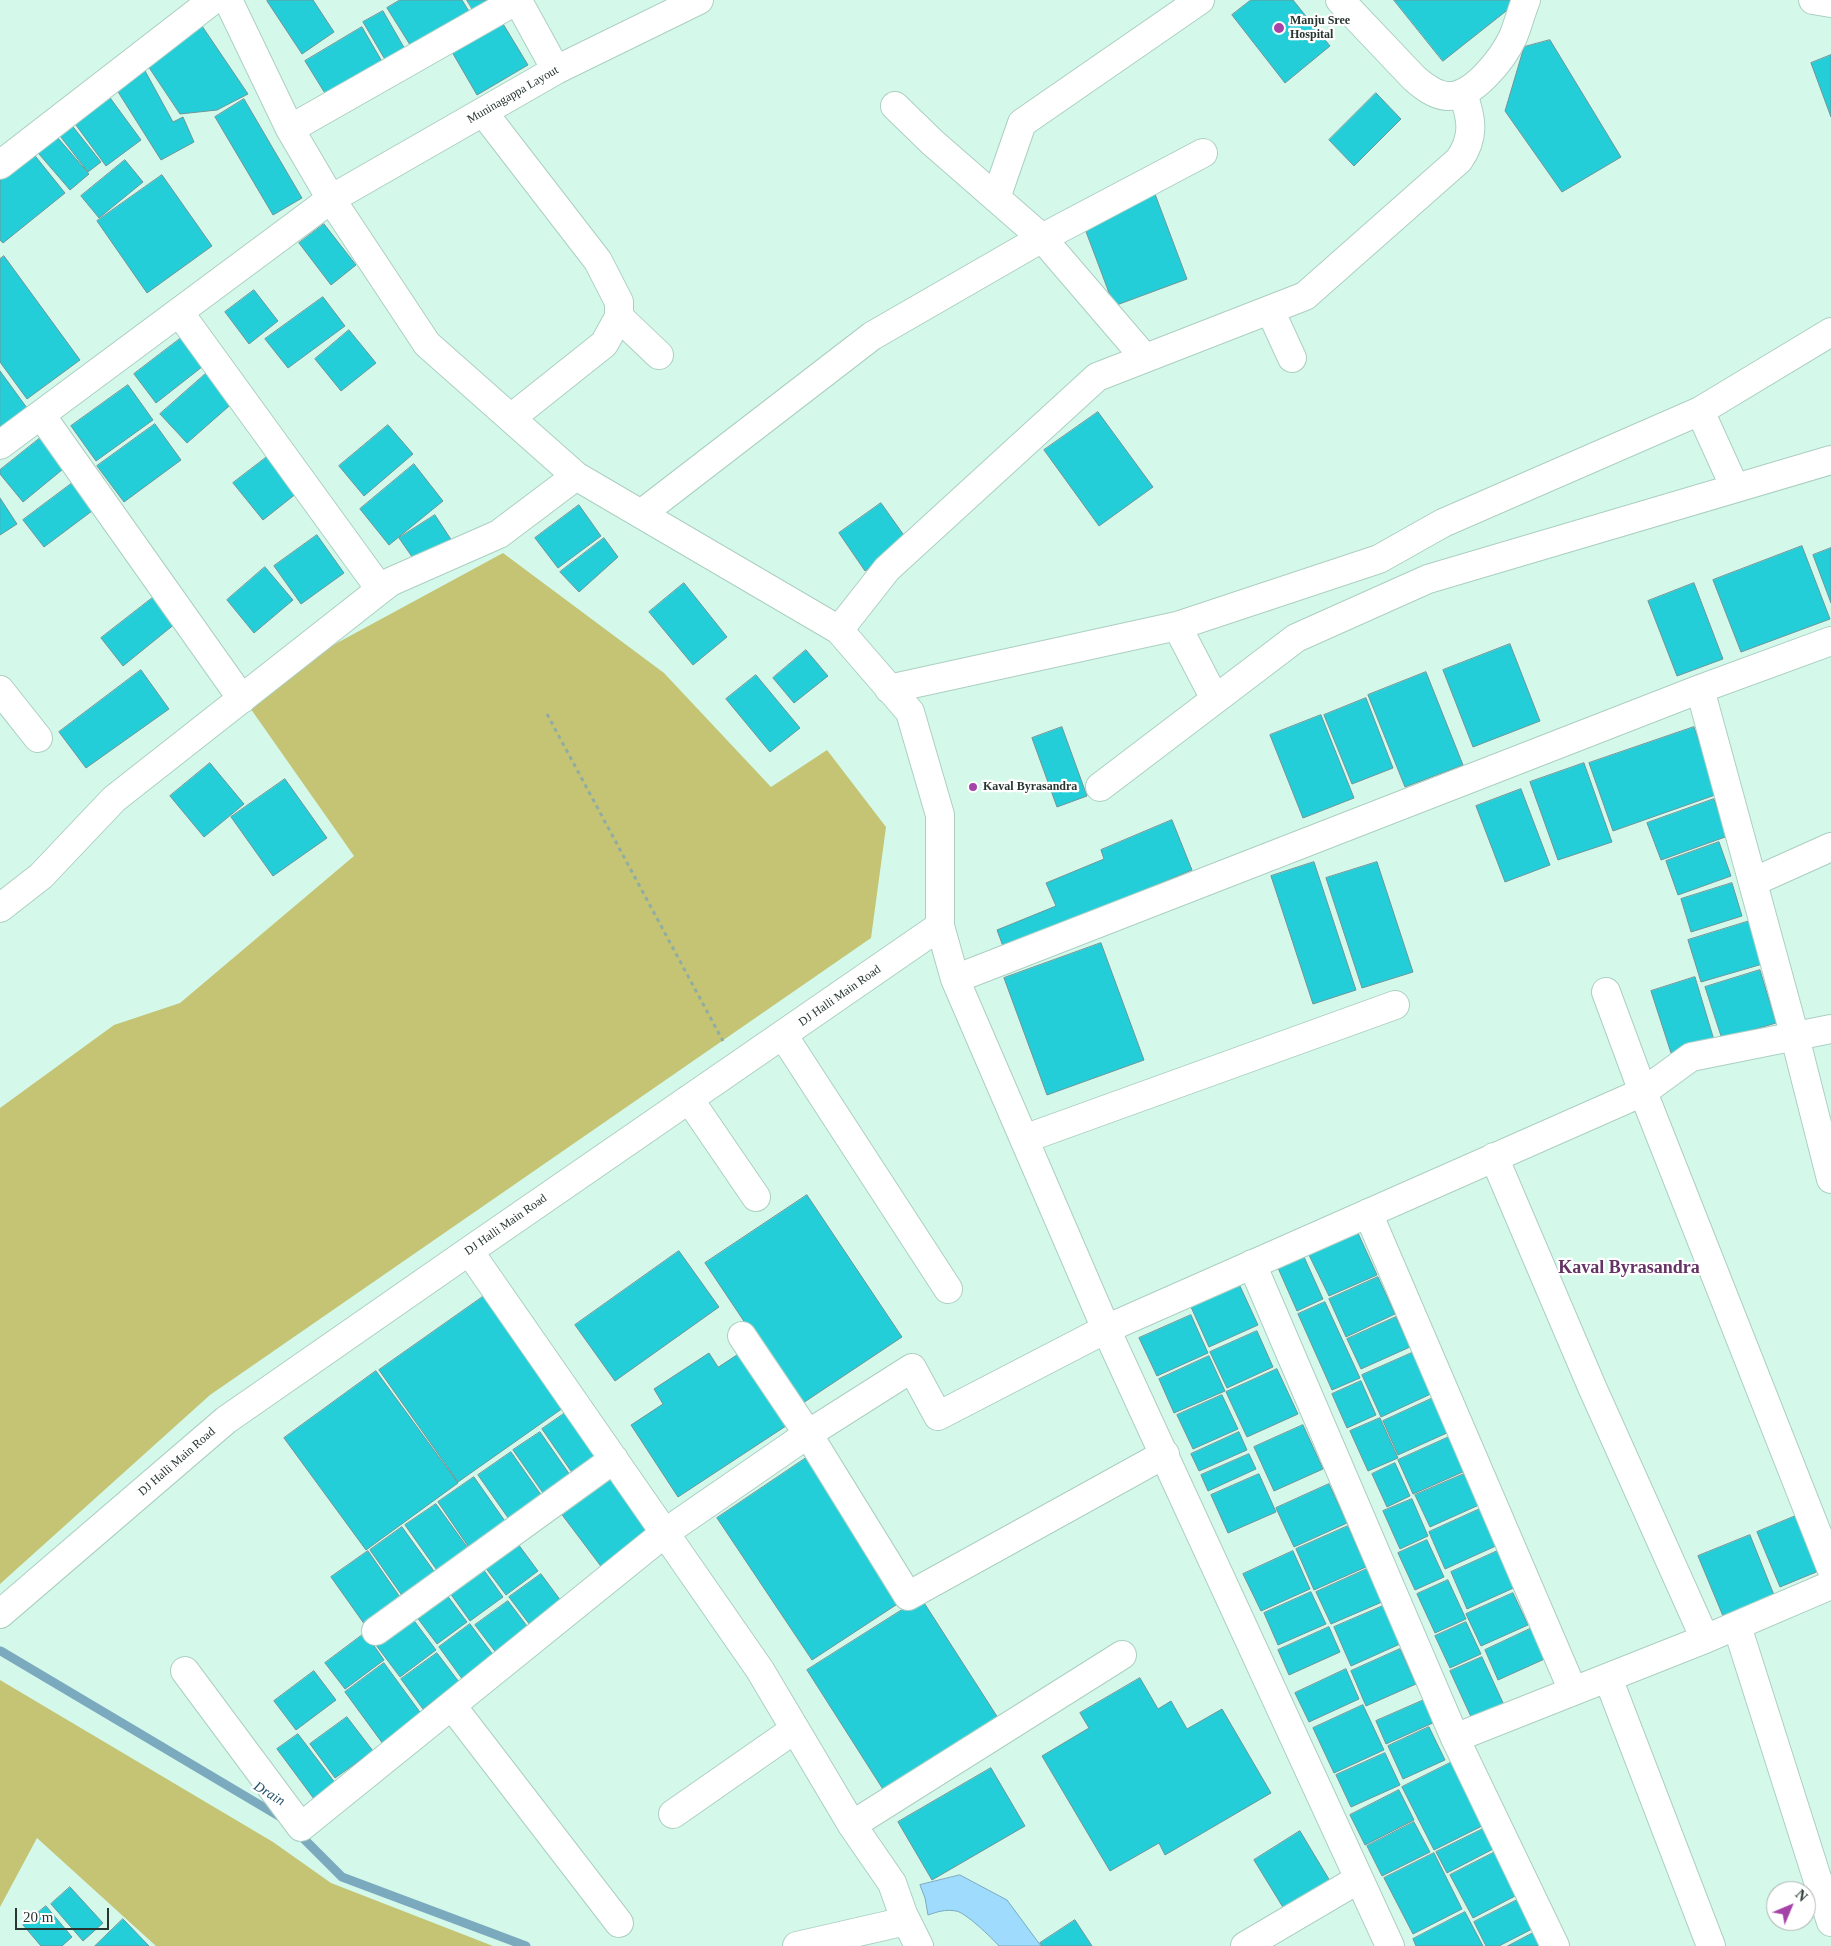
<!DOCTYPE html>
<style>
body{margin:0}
#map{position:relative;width:1831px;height:1946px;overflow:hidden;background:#d4f9eb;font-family:Georgia,serif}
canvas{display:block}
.north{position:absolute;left:1766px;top:1881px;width:50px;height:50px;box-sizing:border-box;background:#fff;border:1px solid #a9afad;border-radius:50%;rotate:45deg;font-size:14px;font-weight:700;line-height:20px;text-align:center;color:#283631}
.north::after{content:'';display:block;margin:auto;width:18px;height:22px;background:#a643a8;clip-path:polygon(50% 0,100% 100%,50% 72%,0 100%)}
.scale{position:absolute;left:15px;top:1908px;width:94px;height:22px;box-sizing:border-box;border:2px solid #283631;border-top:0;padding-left:6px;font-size:15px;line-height:18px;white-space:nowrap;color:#283631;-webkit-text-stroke:4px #fff;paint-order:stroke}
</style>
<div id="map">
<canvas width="1831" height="1946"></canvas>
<div class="north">N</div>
<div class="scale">20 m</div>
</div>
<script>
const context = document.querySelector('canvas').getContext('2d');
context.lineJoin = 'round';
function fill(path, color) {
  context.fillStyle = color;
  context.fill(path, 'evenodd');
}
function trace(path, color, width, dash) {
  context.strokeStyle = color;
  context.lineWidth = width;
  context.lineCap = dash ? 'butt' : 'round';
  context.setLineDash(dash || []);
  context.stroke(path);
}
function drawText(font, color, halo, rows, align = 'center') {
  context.font = font + ' Georgia,serif';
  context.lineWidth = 4.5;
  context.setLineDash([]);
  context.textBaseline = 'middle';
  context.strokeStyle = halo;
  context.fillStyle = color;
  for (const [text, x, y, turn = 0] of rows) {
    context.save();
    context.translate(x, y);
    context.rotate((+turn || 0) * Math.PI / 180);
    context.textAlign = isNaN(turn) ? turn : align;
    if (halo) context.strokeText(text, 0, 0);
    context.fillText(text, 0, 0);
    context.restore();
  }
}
fill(new Path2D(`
 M503 553 664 673 771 787 827 750 886 827 871 938 210 1395 0 1584V1108L114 1025 180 1003 354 856 241 695Z
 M0 1680 273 1842 331 1883 493 1946H156L37 1838 0 1907Z`), '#c4c474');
const water = new Path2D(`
 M960 1875 1007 1900 1041 1946H999C992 1938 965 1912 956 1911 945 1909 937 1912 928 1915L925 1898 920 1885Z`);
fill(water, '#9fdbfc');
trace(water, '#7baabf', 1);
trace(new Path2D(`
 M1 1651 282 1818
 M297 1832 342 1877 526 1946`), '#7baabf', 9);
const building = new Path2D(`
 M269 0H313L334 32 302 54 267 1Z
 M400 0H462L470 13 412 48 387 8Z
 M467 0H488L473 10Z
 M1251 0H1293L1330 46 1285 83 1232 15Z
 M1394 0H1512L1515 4 1443 61Z
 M383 11 406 51 387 63 363 22Z
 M502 22 528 65 477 95 452 52Z
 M200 23 248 94 217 110 180 114 146 63Z
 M362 27 387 70 331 103 305 61Z
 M1550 40 1621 157 1562 192 1505 111 1524 47Z
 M1831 55V117L1811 63Z
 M144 69 173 122 183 117 194 142 161 160 115 87Z
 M1376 93 1401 119 1354 166 1329 140Z
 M108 95 141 140 106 166 73 121Z
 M244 99 302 198 273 215 215 117Z
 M70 123 101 162 88 172 57 132Z
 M52 131 89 174 70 190 33 147Z
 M32 152 65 193 3 243 0 240V177Z
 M125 160 143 182 99 218 81 196Z
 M162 175 212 246 147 293 97 221Z
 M1155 194 1187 279 1114 306 1082 221Z
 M324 224 356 265 331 285 299 243Z
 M4 256 80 360 27 399 0 362V259Z
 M254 290 278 321 249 344 225 312Z
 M323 297 345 326 288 368 265 339Z
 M349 330 376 363 341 391 315 359Z
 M185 335 207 363 156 403 134 374Z
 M210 370 236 400 187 443 160 414Z
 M0 371 27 408 0 428Z
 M128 385 153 420 96 461 71 426Z
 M1098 412 1153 487 1099 526 1044 450Z
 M155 424 181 460 124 502 97 466Z
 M388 425 413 454 364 496 339 466Z
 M44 435 68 465 23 502 0 474V470Z
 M272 453 302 489 263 520 233 483Z
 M414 464 443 501 389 545 360 509Z
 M79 478 100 505 44 547 23 520Z
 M0 498 17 524 0 535Z
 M881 503 908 541 865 571 839 533Z
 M579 505 601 536 558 568 535 538Z
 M435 515 452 541 417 564 399 538Z
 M317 535 344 573 301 604 274 566Z
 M604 538 618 557 579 592 560 572Z
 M1802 546 1830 619 1741 652 1713 580Z
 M1831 548V603L1813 555Z
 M265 567 293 600 254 633 227 600Z
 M684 583 727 637 693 665 649 612Z
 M1694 583 1723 659 1677 676 1648 601Z
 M155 596 176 623 123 666 101 638Z
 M1510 644 1540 721 1473 747 1443 670Z
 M806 650 828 676 794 703 773 678Z
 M141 670 169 709 86 768 59 732Z
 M1426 672 1463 765 1405 787 1368 695Z
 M756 675 800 728 770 752 726 699Z
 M1366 698 1393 768 1352 784 1324 715Z
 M1321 715 1354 798 1303 818 1270 735Z
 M1062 727 1087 796 1057 807 1032 738Z
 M1694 727 1718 794 1613 831 1589 763Z
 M210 763 244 804 204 837 170 796Z
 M1584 763 1612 842 1558 860 1530 782Z
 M285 779 327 838 273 876 231 817Z
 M1521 789 1550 865 1505 882 1476 806Z
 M1714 799 1728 836 1661 860 1647 823Z
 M1172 820 1192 870 1004 949 997 930 1056 906 1046 883 1104 859 1101 850Z
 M1719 842 1731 876 1678 895 1666 861Z
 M1314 862 1356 990 1313 1004 1271 876Z
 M1377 862 1413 972 1362 988 1326 878Z
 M1732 883 1742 916 1691 932 1681 899Z
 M1753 920 1766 963 1701 982 1688 940Z
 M1101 943 1144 1060 1047 1095 1004 978Z
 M1760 970 1776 1023 1722 1039 1705 987Z
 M1695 977 1714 1040 1671 1053 1651 991Z
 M807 1195 902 1337 800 1405 705 1263Z
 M1358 1233 1377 1275 1329 1296 1309 1255Z
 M679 1251 719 1307 615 1381 575 1325Z
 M1304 1257 1323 1299 1297 1311 1278 1268Z
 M1378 1277 1395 1314 1346 1337 1329 1299Z
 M1239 1284 1258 1325 1209 1347 1191 1307Z
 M484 1296 563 1408 458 1482 379 1370Z
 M1325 1302 1360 1378 1332 1390 1298 1314Z
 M1191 1315 1208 1353 1157 1376 1139 1338Z
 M1396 1317 1410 1347 1361 1369 1347 1339Z
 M1257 1331 1273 1367 1227 1388 1210 1352Z
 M742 1352 789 1424 678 1497 631 1425 663 1404 654 1389 709 1353 718 1367Z
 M1414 1352 1433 1393 1381 1417 1362 1375Z
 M1209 1356 1225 1391 1174 1413 1159 1379Z
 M1277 1369 1298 1414 1247 1437 1226 1392Z
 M376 1371 458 1483 366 1550 284 1438Z
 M1361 1381 1376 1415 1347 1428 1332 1394Z
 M1222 1395 1238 1429 1193 1449 1177 1415Z
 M1433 1398 1449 1432 1398 1455 1383 1421Z
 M568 1411 599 1456 573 1474 542 1429Z
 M1380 1418 1398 1458 1368 1471 1350 1431Z
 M1303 1425 1323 1469 1274 1491 1254 1447Z
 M540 1432 570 1475 543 1493 513 1450Z
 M1239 1432 1247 1450 1199 1471 1191 1454Z
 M1449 1437 1465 1471 1413 1494 1398 1460Z
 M511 1452 544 1499 511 1522 478 1475Z
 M1249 1454 1256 1469 1208 1491 1201 1475Z
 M806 1458 902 1601 812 1660 717 1518Z
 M1395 1463 1410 1496 1387 1507 1372 1474Z
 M1259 1474 1276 1512 1228 1533 1211 1495Z
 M1464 1474 1479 1505 1430 1527 1415 1495Z
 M610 1475 653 1532 603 1569 560 1512Z
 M474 1477 507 1524 470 1549 438 1502Z
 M1329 1484 1347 1523 1294 1547 1276 1508Z
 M1412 1499 1428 1536 1400 1549 1383 1511Z
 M436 1504 470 1551 439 1573 405 1525Z
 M1482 1508 1498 1545 1445 1569 1429 1532Z
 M1803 1513 1826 1568 1780 1587 1757 1532Z
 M1348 1526 1366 1567 1314 1590 1296 1549Z
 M402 1527 436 1574 403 1597 370 1550Z
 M1750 1535 1774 1595 1723 1616 1698 1556Z
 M1427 1540 1444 1577 1415 1590 1398 1553Z
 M518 1544 538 1571 506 1595 485 1567Z
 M1502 1549 1518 1586 1467 1609 1451 1572Z
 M368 1551 402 1600 365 1625 331 1577Z
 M1293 1551 1310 1589 1261 1611 1243 1574Z
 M483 1569 503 1597 470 1621 450 1593Z
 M1367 1569 1382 1602 1331 1624 1316 1592Z
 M541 1574 561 1601 530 1625 509 1597Z
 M1448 1580 1466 1619 1435 1633 1417 1594Z
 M1311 1592 1326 1624 1278 1645 1264 1613Z
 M1513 1593 1528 1625 1481 1646 1466 1614Z
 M446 1594 467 1622 437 1644 416 1616Z
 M921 1598 1000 1721 886 1794 807 1670Z
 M508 1601 530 1630 497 1654 475 1625Z
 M1383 1606 1400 1644 1351 1666 1334 1627Z
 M412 1618 436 1650 400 1677 376 1645Z
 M1466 1622 1481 1654 1450 1668 1435 1636Z
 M470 1624 494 1656 463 1680 439 1647Z
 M1329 1627 1340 1652 1289 1675 1278 1650Z
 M1534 1627 1549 1657 1498 1680 1485 1650Z
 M365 1633 384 1660 345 1689 325 1663Z
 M1400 1649 1416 1684 1366 1706 1351 1671Z
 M437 1653 459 1682 423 1709 401 1679Z
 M1482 1657 1504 1705 1472 1719 1450 1671Z
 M384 1663 425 1719 386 1748 345 1692Z
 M1346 1669 1359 1699 1309 1722 1295 1693Z
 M314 1671 336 1700 296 1730 274 1701Z
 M1140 1678 1158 1709 1171 1701 1187 1729 1222 1709 1271 1793 1165 1855 1159 1843 1110 1871 1042 1756 1089 1728 1080 1713Z
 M1424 1700 1435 1722 1386 1744 1376 1721Z
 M1363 1705 1384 1750 1334 1773 1313 1728Z
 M347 1717 373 1751 335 1778 310 1744Z
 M1429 1727 1445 1760 1403 1779 1388 1746Z
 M298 1734 339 1788 317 1803 277 1749Z
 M1385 1753 1400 1785 1351 1807 1336 1775Z
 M1454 1761 1486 1824 1434 1850 1402 1787Z
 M991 1768 1025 1826 932 1880 898 1822Z
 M1399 1790 1414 1820 1365 1845 1350 1815Z
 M1414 1822 1430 1852 1382 1876 1367 1846Z
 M1489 1826 1499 1846 1447 1873 1436 1852Z
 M1300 1831 1330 1881 1284 1909 1254 1860Z
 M1497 1851 1519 1894 1473 1918 1450 1875Z
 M1434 1853 1462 1909 1413 1934 1384 1878Z
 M70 1887 103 1923 83 1941 51 1904Z
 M1521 1898 1536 1927 1499 1946H1486L1474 1922Z
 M46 1906 72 1937 62 1946H41L23 1925Z
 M1465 1912 1483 1946H1416L1413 1939Z
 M123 1919 149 1946H95Z
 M1075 1920 1092 1946H1042L1040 1943Z
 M1535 1932 1543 1946H1508Z`);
fill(building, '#24ced9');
trace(building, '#6f9598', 1);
const minor = new Path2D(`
 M1340 0 1414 78C1423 86 1434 95 1447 96 1473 98 1503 58 1513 37 1518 25 1521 12 1526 0
 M1813 0 1831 3
 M518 1 556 70
 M895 106 932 142 1042 238 1145 358
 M483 112 598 261 619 302V317L604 344 511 418
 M290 129 517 0
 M0 165 213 0
 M996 198 1022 123 1200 0
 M1270 310 1292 358
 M179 312 380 589
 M619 317 659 355
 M1700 411 1735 488
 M41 415 242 699
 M0 445 331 199 556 70 699 0
 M641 514 872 336 1042 238 1203 153
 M1177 626 1215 699
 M839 630 887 569 1097 377 1305 296 1459 160C1475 137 1472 119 1463 94
 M889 689 1177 626 1379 559 1443 523 1700 411 1831 332
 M1700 689 1795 1037 1831 1179
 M0 690 38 738
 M1100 787 1296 638 1428 579 1831 460
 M1753 882 1831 847
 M0 908 41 876 114 799 390 582 499 534 576 476
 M940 926 955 979 1106 1329 1390 1946
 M955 979 1700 689 1831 641
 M1606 992 1643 1092 1831 1568
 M783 1035 948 1289
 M689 1099 756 1197
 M1024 1139 1395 1005
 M1494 1157 1592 1387 1705 1639
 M1368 1213 1573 1691
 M469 1251 760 1670 852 1825 892 1883 903 1914 919 1946
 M1252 1264 1455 1738 1555 1946
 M742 1336 808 1434 908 1596 1165 1454
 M0 1614 226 1420 469 1251 940 926V815L910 712 839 630 576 476 427 344 331 199 290 129 228 0
 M1737 1626 1831 1922
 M376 1631 614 1459
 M185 1671 301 1827 666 1532 808 1434 912 1368 938 1416 1106 1329 1643 1092 1691 1057 1831 1029
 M1608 1678 1711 1946
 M452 1706 619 1923
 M1455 1738 1705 1639 1831 1585
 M673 1814 795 1729
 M852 1825 1122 1655
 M797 1946 906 1921
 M1245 1946 1359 1879`);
trace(minor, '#accfc2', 30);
trace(new Path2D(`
 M547 714 723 1041`), '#91ada2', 3, [4, 4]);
trace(minor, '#fff', 28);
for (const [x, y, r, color] of [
 [1279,28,6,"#a643a8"],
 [973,787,5,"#a643a8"]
]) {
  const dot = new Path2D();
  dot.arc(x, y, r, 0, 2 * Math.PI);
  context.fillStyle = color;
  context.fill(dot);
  trace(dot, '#fff', 2);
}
drawText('bold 12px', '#283631', '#fff', [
 ["Manju Sree",1290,21],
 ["Hospital",1290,35],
 ["Kaval Byrasandra",983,787]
], 'left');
drawText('12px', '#283631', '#fff', [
 ["Muninagappa Layout",513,95,-30],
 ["DJ Halli Main Road",840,996,-35],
 ["DJ Halli Main Road",506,1225,-35],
 ["DJ Halli Main Road",177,1462,-41]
]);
drawText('italic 14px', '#235168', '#fff', [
 ["Drain",269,1794,31]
]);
drawText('bold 18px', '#643365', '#fff', [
 ["Kaval Byrasandra",1629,1268]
]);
</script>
